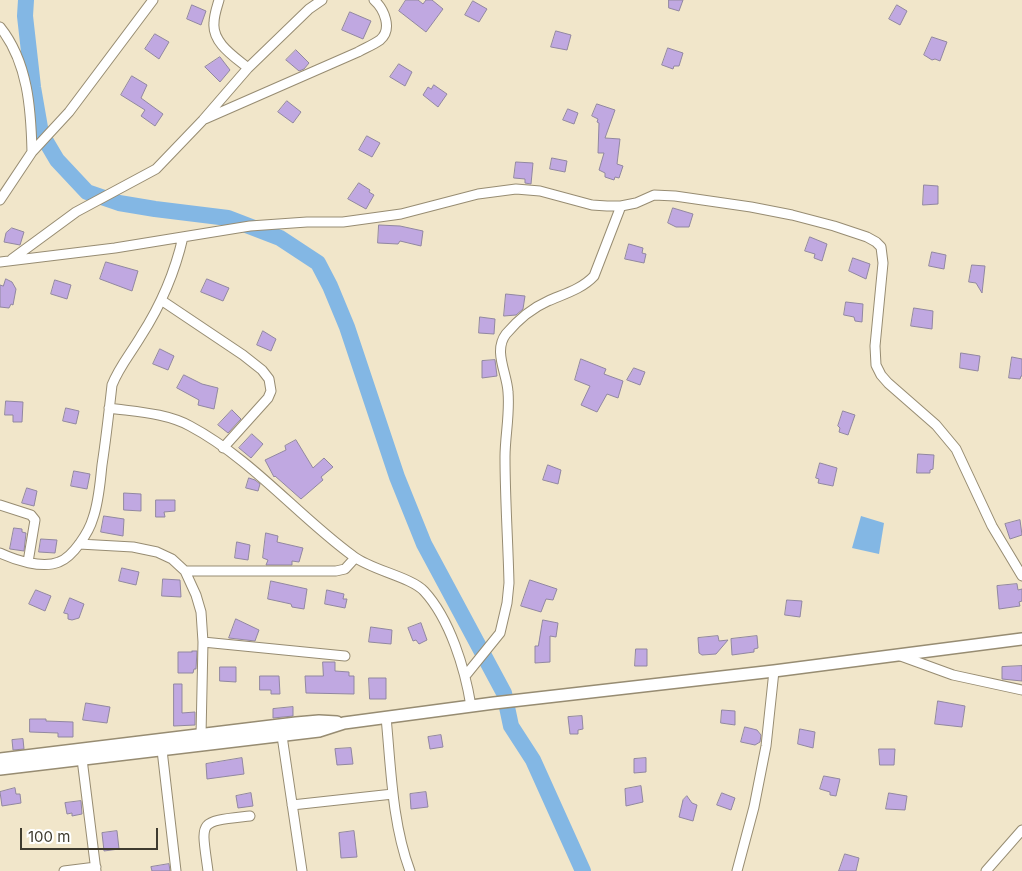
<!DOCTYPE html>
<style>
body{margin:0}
#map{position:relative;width:1022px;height:871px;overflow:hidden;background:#f1e6ca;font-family:Inter,sans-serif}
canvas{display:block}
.scale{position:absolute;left:20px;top:828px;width:138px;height:22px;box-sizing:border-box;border:2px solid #3e3a2e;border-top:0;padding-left:6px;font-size:15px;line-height:18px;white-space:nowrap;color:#3e3a2e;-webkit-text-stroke:4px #fff;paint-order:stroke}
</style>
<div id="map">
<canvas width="1022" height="871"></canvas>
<div class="scale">100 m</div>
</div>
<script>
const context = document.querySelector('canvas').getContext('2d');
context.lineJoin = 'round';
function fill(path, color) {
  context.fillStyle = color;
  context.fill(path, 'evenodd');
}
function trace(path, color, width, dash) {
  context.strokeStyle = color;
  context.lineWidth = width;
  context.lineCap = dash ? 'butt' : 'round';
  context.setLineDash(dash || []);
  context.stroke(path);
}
fill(new Path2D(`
 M861 516 884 523 879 554 852 548Z`), '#83b7e4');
trace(new Path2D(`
 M26 0 25 16 33 87 41 133 57 160 87 192 119 203 155 209 228 218 280 238 318 263 330 286 347 327 397 477 424 544 504 693 511 726 533 760 583 871`), '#83b7e4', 16);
const building = new Path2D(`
 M406 0H418L423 4 426 0H432L443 9 426 32 399 11Z
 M669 0H683L679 11 669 8Z
 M473 1 487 9 479 22 465 15Z
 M192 5 206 11 201 25 187 19Z
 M897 5 907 11 900 25 889 19Z
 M350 12 371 21 363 39 342 30Z
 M556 31 571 35 567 50 551 47Z
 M155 34 169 42 159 59 145 49Z
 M932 37 947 42 940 61 935 59 932 60 924 55Z
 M668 48 683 53 679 66H674L673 69 662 65Z
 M296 50 309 63 304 69 299 71 286 60Z
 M220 57 230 70 220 82 205 67Z
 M399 64 412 72 405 86 390 77Z
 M132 76 147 85 141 98 163 114 155 126 141 116 145 110 121 95Z
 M434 85 447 94 438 107 423 95 428 87 431 89Z
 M287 101 301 112 293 123 278 112Z
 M597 104 615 110 605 138 620 139 617 164 623 166 619 178 615 177 614 180 605 177V173L599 170 604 153H598L599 123 597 122 598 119 592 116Z
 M568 109 578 113 574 124 563 120Z
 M367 136 380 143 372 157 359 150Z
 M552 158 567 161 565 172 550 169Z
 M516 162 533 163 531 184 525 183V179L514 178Z
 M359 183 370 190 369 192 374 195 366 209 348 199Z
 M924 185 938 186V204L923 205Z
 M673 208 693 214 689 227H676L668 223Z
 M379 225 400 226 423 231 421 246 400 241 398 244 378 243Z
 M12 228 24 232 20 245 4 242 6 233Z
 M810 237 827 244 822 261 814 258 815 254 805 251Z
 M629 244 643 248 642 253 646 254 644 263 625 259Z
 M932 252 946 255 944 269 929 266Z
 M853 258 870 264 866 279 849 271Z
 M106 262 138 271 132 291 100 279Z
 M972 265 985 266 982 293 976 283 969 282Z
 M6 279 12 282 16 289 13 305 11 304 9 308 0 307V285L3 286Z
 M207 279 229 288 223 301 201 292Z
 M55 280 71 285 67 299 51 294Z
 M506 294 525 296 523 309 516 315 504 316Z
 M846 302 863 304 862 322 855 321 854 317 844 315Z
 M914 308 933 311 932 329 911 326Z
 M480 317 495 319 494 334 479 333Z
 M263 331 276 339 271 351 257 345Z
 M160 349 174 356 168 370 153 364Z
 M961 353 980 356 978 371 960 368Z
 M1012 357 1022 359V376H1021L1020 379 1009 378Z
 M581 359 606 369 604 374 623 381 618 398 607 394 597 412 581 405 590 386 575 380Z
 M495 360 497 376 482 378V361Z
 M634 368 645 372 640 385 627 380Z
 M184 375 202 384 218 388 214 409 198 405 199 400 177 388Z
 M6 401 23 402 22 422H13V415H5Z
 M66 408 79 411 76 424 63 421Z
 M232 410 241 419 228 433 218 425Z
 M843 411 855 415 848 435 839 432 840 428 838 426Z
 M252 434 263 444 251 458 239 448Z
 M296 440 313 468 324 458 333 467 321 477 323 480 301 499 275 476 274 477 265 460 286 450 285 446Z
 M918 454 934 455 933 469 930 470V473H917Z
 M820 463 837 468 833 486 818 483 819 479 816 478Z
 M548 465 561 470 558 484 543 480Z
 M74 471 90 474 87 489 71 486Z
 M249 478 255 480 260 484 258 491 246 488Z
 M27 488 37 491 34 506 22 503Z
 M124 493 141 494V511L124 510Z
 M156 500H175V511L164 512 165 517H156Z
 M104 516 124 519 123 536 101 532Z
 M1020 520 1022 535 1010 539 1005 524Z
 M14 528 22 529V532L26 533 24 551 10 549Z
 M266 533 278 536 277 542 303 548 299 562 292 561V565H266L268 560 263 558Z
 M41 539 57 540 55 553 39 552Z
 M237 542 250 545 248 560 235 558Z
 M122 568 139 572 136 585 119 581Z
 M163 579 180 580 181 597 162 596Z
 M530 580 557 589 553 600 546 599 541 612 521 606Z
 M271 581 307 589 304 609 292 607 291 604 268 599Z
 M1017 584 1018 590 1022 589V601L1019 602 1020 606 999 609 997 586Z
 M36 590 51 596 45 611 29 604Z
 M327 590 344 594 343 599H347L345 608 325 604Z
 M70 598 84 604 79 618 72 620 68 619V614L64 613Z
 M787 600 802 601 800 617 785 615Z
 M236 619 259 630 255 641 229 638Z
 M543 620 558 623 556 637 550 636V662L535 663V646H538Z
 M421 623 427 640 419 644 416 640 413 641 408 628Z
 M371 627 392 630 391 644 369 642Z
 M718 636 719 641 728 640 716 654 702 655 699 653 698 638Z
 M757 636 758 648 754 649V652L732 655 731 639Z
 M636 649H647V666H635Z
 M192 651H197L196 669H194L193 673H178V652H192Z
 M323 662H335V671L349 672V676H354V694L306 693 305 676H323Z
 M1022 666V681L1002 679V667Z
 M220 667H236V682L220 681Z
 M260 676H279L280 694H271V690H260Z
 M369 678H386V699H370Z
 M174 684H182V713L195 712V725L174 726Z
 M938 701 965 706 962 727 935 724Z
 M86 703 110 707 107 723 83 720Z
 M293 707V716L273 718V709Z
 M722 710 735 711V725L721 723Z
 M582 716 583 729 578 730V734H570L568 717Z
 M30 719H46V721L73 722V737H58V733L30 732Z
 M745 727 757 730 761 735 760 742 755 745 741 742Z
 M800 729 815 732 813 748 798 744Z
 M441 735 443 747 430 749 428 737Z
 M23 739 24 749 13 750 12 740Z
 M351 748 353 764 337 765 335 749Z
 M879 749H895L894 765H880Z
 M242 758 244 774 207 779 206 764Z
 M646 758V772L634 773V759Z
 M824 776 840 779 836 796 830 795V792L820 789Z
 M641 786 643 802 626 806 625 789Z
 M15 788 16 794H20L21 803 2 806 0 792Z
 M426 792 428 807 411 809 410 794Z
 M251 793 253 806 238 808 236 796Z
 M722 793 735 798 731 810 717 805Z
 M889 793 907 796 905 810 886 809Z
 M687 796 692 803 697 805 693 821 679 817 683 800Z
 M81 801 82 814 72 816V813L67 814 65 803Z
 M117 831 119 849 104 851 102 833Z
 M354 831 357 857 341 858 339 833Z
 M845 854 859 858 856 871H839Z
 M169 864 170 871H152L151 867Z`);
fill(building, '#c0a8e1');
trace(building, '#9187a0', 1);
const street = new Path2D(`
 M219 0C217 7 214 15 214 23 212 43 235 57 248 68
 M0 27C28 62 31 109 32 152
 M205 119 358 52C365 48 373 45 380 40 393 29 384 9 374 0
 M0 200 32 152 69 112 153 0
 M12 259 76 212 156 169 203 120 248 68 309 9 322 0
 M0 262 115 248 250 226 307 222H343L401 214 478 194 516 189 540 191 592 205 607 206H621L636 203 654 195 675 196 751 207 792 215 834 226 867 237 876 242 881 247 883 263 875 346 876 365 881 375 888 383 936 425 956 449 992 526 1022 576
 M161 300 243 355 262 370 269 379 271 391 268 398 223 448
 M109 408C137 412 166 413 190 426 252 459 298 516 353 556 371 570 411 577 424 591 450 619 465 669 471 706
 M0 505 31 515 35 520 28 562
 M79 544 133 547 157 552 172 559 185 571 196 595 201 612 203 642 201 735
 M0 553C15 560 42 569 59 562 73 557 89 532 93 518 99 501 100 483 102 465 106 439 109 412 112 385 119 367 131 353 141 336 161 305 175 272 183 237
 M185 571H336L345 569 355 558
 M203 642 345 656
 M898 655 953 675 1022 690
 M466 675 500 633 507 603 509 583C508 541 505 499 505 457 505 436 510 414 508 392 507 373 493 351 506 334 517 321 532 308 548 301 564 294 582 289 594 276L621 206
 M386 717C391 768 392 823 410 871
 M282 736 302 871
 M162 750 176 871
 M82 759 96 871
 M292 805 393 794
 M64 871 96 867
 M208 871C201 819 197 822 250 816
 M737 871 754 807 766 746 774 671
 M986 871 1022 830`);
const secondary = new Path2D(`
 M0 759 296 723 319 721 337 722
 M0 769 319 731 344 723 494 703 774 671 1022 639`);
trace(street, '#978c72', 11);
trace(secondary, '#978c72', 14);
trace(street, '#fff', 9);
trace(secondary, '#fff', 11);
</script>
